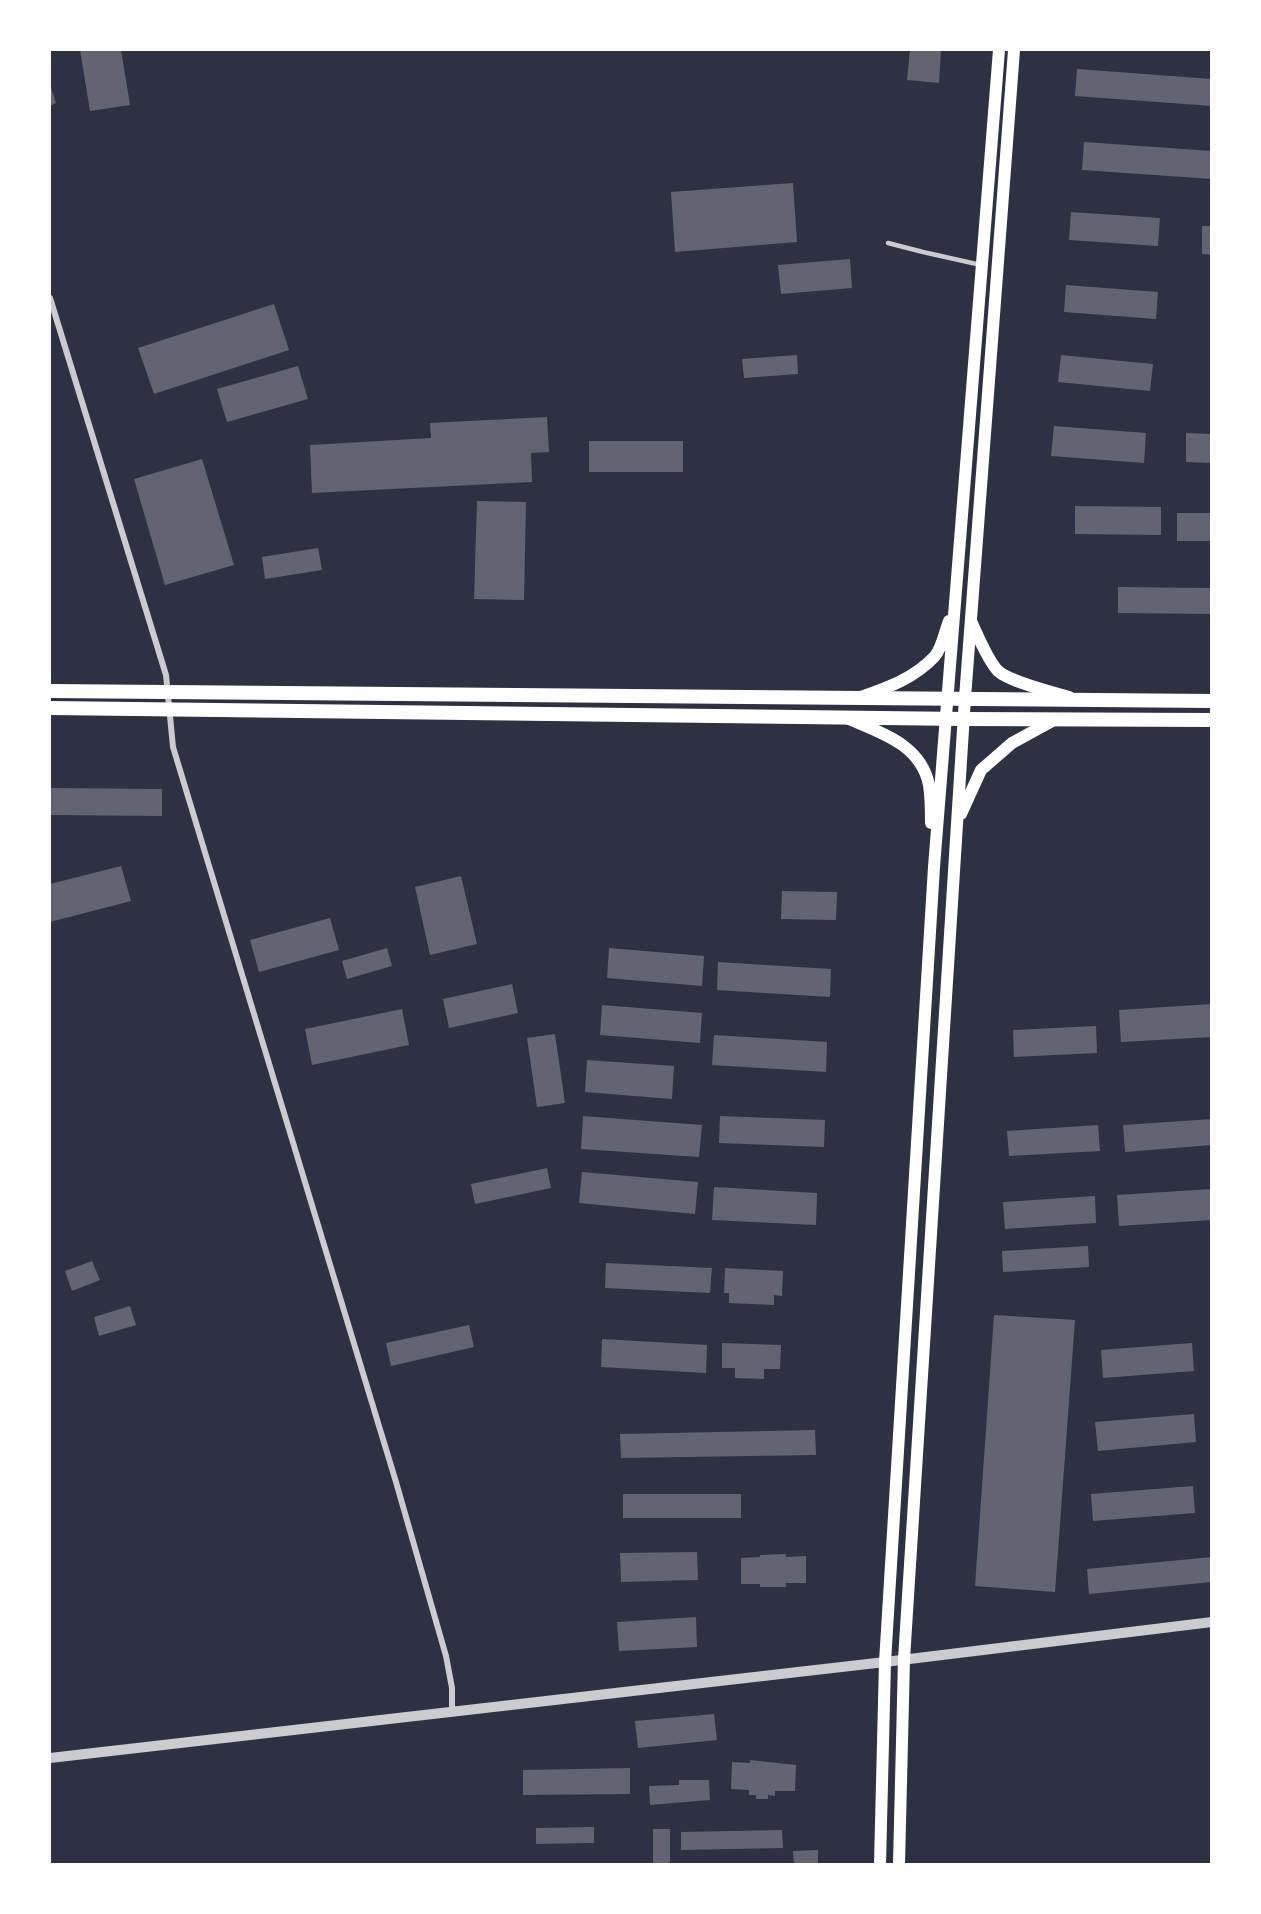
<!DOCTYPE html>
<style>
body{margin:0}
#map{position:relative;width:1261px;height:1914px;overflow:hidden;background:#2d3142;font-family:Karla,sans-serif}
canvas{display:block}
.frame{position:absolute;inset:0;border:51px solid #fff;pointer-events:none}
</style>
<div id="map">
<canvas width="1261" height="1914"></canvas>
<div class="frame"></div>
</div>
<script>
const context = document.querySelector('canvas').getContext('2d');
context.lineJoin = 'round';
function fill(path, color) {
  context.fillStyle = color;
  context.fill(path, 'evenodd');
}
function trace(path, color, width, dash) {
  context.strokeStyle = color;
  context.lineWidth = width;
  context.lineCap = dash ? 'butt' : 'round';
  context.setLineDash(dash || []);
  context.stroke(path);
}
fill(new Path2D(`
 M80 50H121L130 105 90 111Z
 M910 50H941L939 83 907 80Z
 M1077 69 1212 79V106L1075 96Z
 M50 84 56 103 50 106Z
 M1084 142 1212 151V179L1082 170Z
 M793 183 797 242 675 252 671 192Z
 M1071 212 1160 218 1158 246 1069 240Z
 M1202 226H1212V255L1202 254Z
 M850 259 852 288 781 294 778 265Z
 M1066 285 1158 292 1156 319 1064 312Z
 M274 304 289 350 154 394 138 348Z
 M797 355 798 374 744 378 742 359Z
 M1061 355 1153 364 1150 391 1058 382Z
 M298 366 308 399 227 422 217 389Z
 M547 417 549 452 531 453 532 482 312 493 310 445 431 438 430 423Z
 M1054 426 1146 433 1144 463 1051 456Z
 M1186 433 1212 434V463L1186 462Z
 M589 441H683V472H589Z
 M202 459 234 565 165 585 134 479Z
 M477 501 526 502 524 600 474 599Z
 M1075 506 1161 507V535L1075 534Z
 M1177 513H1212V541H1177Z
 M318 548 322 570 265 579 262 557Z
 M1118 587 1212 588V614L1118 613Z
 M50 788 162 789V816L50 815Z
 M121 866 131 901 50 922V884Z
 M461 876 477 944 430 955 415 887Z
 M782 891 837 892 836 920 781 919Z
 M330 918 339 950 259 972 250 940Z
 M387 948 392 966 347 979 342 961Z
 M609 948 704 956 702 986 607 978Z
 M718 962 831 969 830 997 717 990Z
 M512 984 518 1013 449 1028 443 999Z
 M1212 1004V1037L1121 1042 1119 1010Z
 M602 1005 702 1013 700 1043 600 1035Z
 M402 1009 409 1045 312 1065 305 1029Z
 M1096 1026 1097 1053 1014 1057 1013 1030Z
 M555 1034 565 1103 537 1107 527 1038Z
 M714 1035 827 1042 826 1072 712 1065Z
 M587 1060 674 1066 672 1099 585 1092Z
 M583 1116 702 1125 699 1157 581 1149Z
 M720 1116 825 1120 824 1147 719 1143Z
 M1212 1119V1145L1125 1152 1123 1125Z
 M1098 1125 1100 1151 1009 1156 1007 1131Z
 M547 1168 551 1188 475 1204 471 1184Z
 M582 1172 698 1182 695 1214 579 1203Z
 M714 1187 817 1193 816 1225 712 1220Z
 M1212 1189V1220L1119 1226 1117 1195Z
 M1095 1196 1096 1223 1005 1229 1003 1202Z
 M1088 1246 1089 1267 1003 1272 1002 1251Z
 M92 1261 100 1280 72 1291 65 1271Z
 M606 1263 712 1268 710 1293 605 1288Z
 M725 1268 783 1271 782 1296 774 1295V1305L729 1303V1293H724Z
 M130 1306 136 1325 99 1336 94 1317Z
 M994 1315 1075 1320 1055 1592 975 1586Z
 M469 1325 474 1347 391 1366 386 1343Z
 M602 1339 707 1345 706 1373 601 1367Z
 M722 1343 781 1345 780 1369H764V1379L735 1378V1368H722Z
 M1192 1343 1194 1371 1103 1378 1101 1350Z
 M1194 1414 1196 1442 1098 1451 1095 1422Z
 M815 1430 816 1455 621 1458 620 1434Z
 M1193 1486 1195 1513 1093 1521 1091 1494Z
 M623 1494H741V1518H623Z
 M697 1552 698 1580 621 1582 620 1553Z
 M786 1554V1557L806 1556V1583H786V1587H760V1584H741V1558L760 1557V1555Z
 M1212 1557V1582L1089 1594 1087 1569Z
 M696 1617 697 1647 619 1651 617 1622Z
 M714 1714 717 1740 638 1748 635 1721Z
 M750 1760 796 1765 795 1791H775V1796L768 1795V1799H756V1795H749V1790L731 1789 732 1762 750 1763Z
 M630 1768V1794L523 1795V1770Z
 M679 1780H709L710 1800 650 1805 649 1786 679 1785Z
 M594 1827V1843L536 1844V1828Z
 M653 1829H670V1864H653Z
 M782 1830 783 1848 681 1850V1832Z
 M818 1850V1864H794L793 1851Z`), '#626471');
trace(new Path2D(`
 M888 243 923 252 981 265`), '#caccd0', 4.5);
trace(new Path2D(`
 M50 298 166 675 173 747 396 1482 446 1656 452 1688V1712`), '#caccd0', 6);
trace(new Path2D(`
 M50 1758 885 1662 1212 1622`), '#caccd0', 10);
trace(new Path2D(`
 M971 621C977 634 988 661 998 671 1010 682 1052 692 1069 697
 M861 697C887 688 915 678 935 656 942 648 945 631 949 621
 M849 719C882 733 921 745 929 785 931 797 931 811 931 823
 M961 814 981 770 1012 743 1054 720
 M880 1864 885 1662 934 867 999 50
 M899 1864 904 1659 965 698 1014 50`), '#fff', 12);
trace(new Path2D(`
 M50 691 1212 701
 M50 708 964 719 1212 720`), '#fff', 14);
</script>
